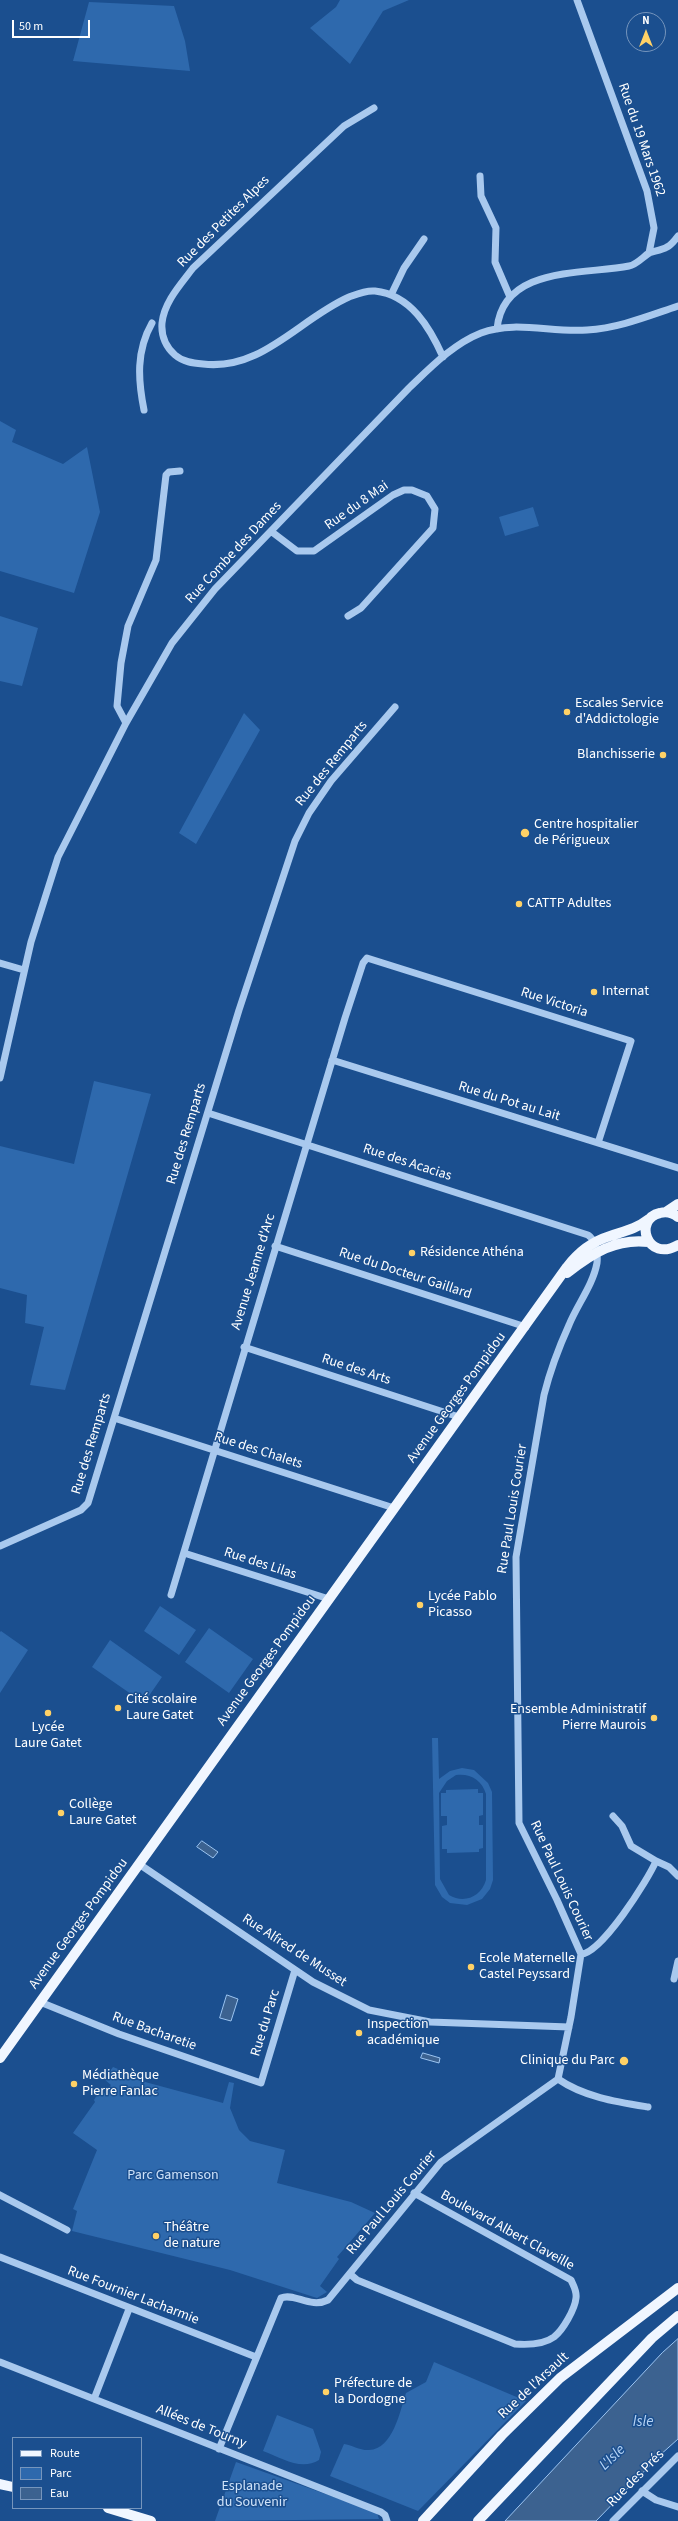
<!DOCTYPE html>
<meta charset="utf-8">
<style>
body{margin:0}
#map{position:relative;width:678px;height:2521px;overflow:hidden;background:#1b4f8f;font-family:"Source Sans 3",sans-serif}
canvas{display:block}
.legend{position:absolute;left:12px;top:2437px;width:130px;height:72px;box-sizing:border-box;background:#1b4f8f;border:1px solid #7695bc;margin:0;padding:5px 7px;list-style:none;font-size:12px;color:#fff}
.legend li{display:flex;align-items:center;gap:8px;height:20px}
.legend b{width:20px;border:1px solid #7695bc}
.north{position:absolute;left:626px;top:12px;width:40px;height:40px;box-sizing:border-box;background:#1b4f8f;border:1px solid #7695bc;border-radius:50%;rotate:0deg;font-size:11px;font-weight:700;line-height:16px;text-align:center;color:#fff}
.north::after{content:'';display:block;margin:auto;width:14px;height:18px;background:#ffd166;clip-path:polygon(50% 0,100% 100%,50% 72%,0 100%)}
.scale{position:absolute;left:12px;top:20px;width:78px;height:18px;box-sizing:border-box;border:2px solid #fff;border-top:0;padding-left:5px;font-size:12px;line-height:14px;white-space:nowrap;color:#fff;-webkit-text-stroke:3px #1b4f8f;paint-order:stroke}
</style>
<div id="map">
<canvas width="678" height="2521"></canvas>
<ul class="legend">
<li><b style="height:5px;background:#f0f6ff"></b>Route</li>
<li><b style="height:11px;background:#2e69ad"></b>Parc</li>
<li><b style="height:11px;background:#3c6290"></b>Eau</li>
</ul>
<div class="north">N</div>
<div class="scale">50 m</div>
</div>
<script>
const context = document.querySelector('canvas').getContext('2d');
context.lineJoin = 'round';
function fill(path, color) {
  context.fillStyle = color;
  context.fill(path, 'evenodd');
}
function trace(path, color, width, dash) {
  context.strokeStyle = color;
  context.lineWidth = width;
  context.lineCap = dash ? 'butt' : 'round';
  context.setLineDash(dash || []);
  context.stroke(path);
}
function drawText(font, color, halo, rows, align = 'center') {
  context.font = font + ' "Source Sans 3",sans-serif';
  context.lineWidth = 3;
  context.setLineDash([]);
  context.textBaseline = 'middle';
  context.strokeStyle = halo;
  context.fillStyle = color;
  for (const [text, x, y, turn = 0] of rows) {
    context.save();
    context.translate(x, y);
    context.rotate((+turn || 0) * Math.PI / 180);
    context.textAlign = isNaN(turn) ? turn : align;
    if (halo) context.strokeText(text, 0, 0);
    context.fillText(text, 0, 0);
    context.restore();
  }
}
fill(new Path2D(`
 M340 0H409L383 11 350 64 310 28 336 7Z
 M89 2 174 6 185 41 190 71 73 61Z
 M0 421 16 430 12 442 63 464 87 447 100 512 74 593 0 571Z
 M533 507 539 526 505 536 499 517Z
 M0 616 38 628 22 686 0 681Z
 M244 713 260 730 196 844 179 833Z
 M94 1081 151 1094 65 1390 30 1385 44 1327 25 1323 27 1295 0 1288V1146L74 1164Z
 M160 1606 196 1630 179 1655 144 1631Z
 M209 1628 253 1659 229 1693 185 1662Z
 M1 1631 28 1650 0 1693V1632Z
 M110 1640 162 1677 144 1703 92 1667Z
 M432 1738H438L439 1779 450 1771 462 1768 474 1770 488 1783 492 1792 493 1880 490 1889 482 1899 467 1905 450 1903 442 1897 435 1885ZM456 1775C470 1773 482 1780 486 1794V1880C481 1897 464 1904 449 1895L440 1879 439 1793 447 1781Z
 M478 1789V1793H483V1815L479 1816V1825H483V1848L479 1849V1852L447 1853V1849H442V1826L447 1825V1816H441V1793H446V1790Z
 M113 2067 128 2073 127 2076 134 2079 223 2103 229 2082 234 2083 230 2108 239 2130 250 2141 285 2150 277 2183 351 2202 375 2213 337 2257 339 2259 320 2286 327 2292 317 2298 230 2270 72 2231 77 2211 73 2209 97 2150 73 2133 95 2102 94 2100 97 2095 94 2093 96 2091 103 2095 111 2085 104 2079Z
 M434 2362 526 2401 418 2511 330 2476 344 2444C351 2445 362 2451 369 2450 393 2449 400 2411 406 2393L426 2382Z
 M277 2415 313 2429 321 2452 319 2460C301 2471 282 2458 263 2451Z
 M236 2462 373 2511 377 2513 379 2519 215 2521Z`), '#2e69ad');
const water = new Path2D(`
 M202 1841 218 1852 213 1858 197 1847Z
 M227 1995 238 1999 231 2021 220 2018Z
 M423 2053 440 2058 439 2063 421 2058Z
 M678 2339V2439L659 2456 596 2521H505L662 2353Z`);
fill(water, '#3c6290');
trace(water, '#9cc4f0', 1);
trace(new Path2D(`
 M577 0 647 191 654 228 649 253
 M374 108 344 126 193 268C181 284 164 302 162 323 161 336 165 346 175 355 183 362 193 363 203 364 262 371 299 319 349 297 357 294 366 290 375 291 411 295 430 328 443 357
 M480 176 481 196 496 228 495 262 510 297
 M391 295 404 268 424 239
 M497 329C503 265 585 275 629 266 636 265 643 257 649 253 655 251 662 250 667 247 671 245 675 240 678 236
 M144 410C138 380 136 351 152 323
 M272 532 297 551H314L393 495 404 490H412L427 496 435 509 433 528 361 608 348 616
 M126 723 117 706 121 663 128 626 156 560 166 475 169 472 180 471
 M0 963 24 970
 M332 1060 678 1168
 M0 1078 31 942 58 857 126 723 172 643 215 589 409 388C430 368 453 344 481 333 515 320 552 333 587 330 619 328 648 316 678 306
 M208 1113 588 1235C596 1240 598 1254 597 1263 593 1285 577 1305 569 1325 559 1347 550 1371 544 1395L516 1557 519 1823 557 1900 581 1954 571 2017 558 2079 441 2162 328 2300C310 2309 294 2292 281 2298L219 2449
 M275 1246 526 1327
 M244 1347 459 1417
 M114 1418 394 1508
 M0 1546 81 1510 88 1503 239 1010 295 841 309 813 331 781 395 707
 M184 1553 329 1599
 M171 1595 345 1018 363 963 367 958 631 1041 598 1143
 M613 1816 622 1826 631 1846 656 1861
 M139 1864 313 1982 369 2010 430 2022 569 2027
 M581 1954C601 1954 648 1880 656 1861L669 1867 678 1876
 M674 1979 678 1961
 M40 2002 119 2034 261 2083 295 1970
 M558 2079C584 2097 617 2102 648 2107
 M0 2195 67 2230
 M0 2257 256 2357
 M350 2274 357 2280 515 2344C528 2345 543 2345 554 2337 563 2330 575 2309 576 2298 577 2291 574 2287 571 2280L414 2193
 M0 2362 381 2512 385 2515 387 2521
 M94 2399 129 2309
 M642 2491 656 2500 678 2507
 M613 2521 678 2456`), '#a9c9ee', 7);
trace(new Path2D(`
 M666 1212 678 1204
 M678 1217C673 1213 667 1211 660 1213 633 1219 647 1263 678 1245
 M567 1273C593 1253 616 1238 649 1242
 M0 2058 567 1267C579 1252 591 1242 610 1236 625 1231 636 1229 649 1219
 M0 2484 13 2487
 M108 2508 151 2521
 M423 2521 502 2435 560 2378 678 2288
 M478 2521 652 2338 678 2316`), '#f0f6ff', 10);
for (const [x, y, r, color] of [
 [567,712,4,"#ffd166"],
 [663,755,4,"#ffd166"],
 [525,833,5,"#ffd166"],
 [519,904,4,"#ffd166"],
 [594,992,4,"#ffd166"],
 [412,1253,4,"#ffd166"],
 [420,1605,4,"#ffd166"],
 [118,1708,4,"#ffd166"],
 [48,1713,4,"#ffd166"],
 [654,1718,4,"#ffd166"],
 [61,1813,4,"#ffd166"],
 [471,1967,4,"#ffd166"],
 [359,2033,4,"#ffd166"],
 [624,2061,5,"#ffd166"],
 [74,2084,4,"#ffd166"],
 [156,2236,4,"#ffd166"],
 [326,2392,4,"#ffd166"]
]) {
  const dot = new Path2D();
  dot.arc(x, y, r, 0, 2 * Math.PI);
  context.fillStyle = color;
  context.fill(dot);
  trace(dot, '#1b4f8f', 1.5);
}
drawText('14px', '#fff', '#1b4f8f', [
 ["Rue du 19 Mars 1962",641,140,71],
 ["Rue des Petites Alpes",224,222,-45],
 ["Rue du 8 Mai",357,506,-35],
 ["Rue Combe des Dames",234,553,-47],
 ["Rue des Remparts",332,764,-51],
 ["Rue Victoria",554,1003,18],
 ["Rue du Pot au Lait",509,1102,17],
 ["Rue des Remparts",187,1134,-73],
 ["Rue des Acacias",407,1163,18],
 ["Avenue Jeanne d'Arc",254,1272,-73],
 ["Rue du Docteur Gaillard",405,1274,18],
 ["Rue des Arts",356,1370,18],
 ["Avenue Georges Pompidou",457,1398,-54],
 ["Rue des Remparts",92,1444,-73],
 ["Rue des Chalets",258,1451,18],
 ["Rue Paul Louis Courier",513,1509,-81],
 ["Rue des Lilas",260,1564,18],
 ["Avenue Georges Pompidou",267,1661,-54],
 ["Rue Paul Louis Courier",561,1881,65],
 ["Avenue Georges Pompidou",79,1924,-54],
 ["Rue Alfred de Musset",294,1951,33],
 ["Rue du Parc",266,2023,-73],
 ["Rue Bacharetie",154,2032,20],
 ["Rue Paul Louis Courier",392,2203,-50],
 ["Boulevard Albert Claveille",507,2231,29],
 ["Rue Fournier Lacharmie",133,2296,21],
 ["Rue de l'Arsault",534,2386,-43],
 ["Allées de Tourny",201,2427,22],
 ["Rue des Prés",636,2479,-45]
]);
drawText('14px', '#fff', '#1b4f8f', [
 ["Escales Service",575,704],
 ["d'Addictologie",575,720],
 ["Blanchisserie",655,755,"right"],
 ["Centre hospitalier",534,825],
 ["de Périgueux",534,841],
 ["CATTP Adultes",527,904],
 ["Internat",602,992],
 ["Résidence Athéna",420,1253],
 ["Lycée Pablo",428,1597],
 ["Picasso",428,1613],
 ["Cité scolaire",126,1700],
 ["Laure Gatet",126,1716],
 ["Ensemble Administratif",646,1710,"right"],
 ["Pierre Maurois",646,1726,"right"],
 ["Lycée",48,1728,"center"],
 ["Laure Gatet",48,1744,"center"],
 ["Collège",69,1805],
 ["Laure Gatet",69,1821],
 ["Ecole Maternelle",479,1959],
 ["Castel Peyssard",479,1975],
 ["Inspection",367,2025],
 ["académique",367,2041],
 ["Clinique du Parc",615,2061,"right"],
 ["Médiathèque",82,2076],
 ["Pierre Fanlac",82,2092],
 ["Théâtre",164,2228],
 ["de nature",164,2244],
 ["Préfecture de",334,2384],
 ["la Dordogne",334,2400]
], 'left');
drawText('14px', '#cfe3fa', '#1b4f8f', [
 ["Parc Gamenson",173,2176],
 ["Esplanade",252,2487],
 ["du Souvenir",252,2503]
]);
drawText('italic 15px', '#b5d3f5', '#1b4f8f', [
 ["Isle",643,2423],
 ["L'Isle",613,2458,-44]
]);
</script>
